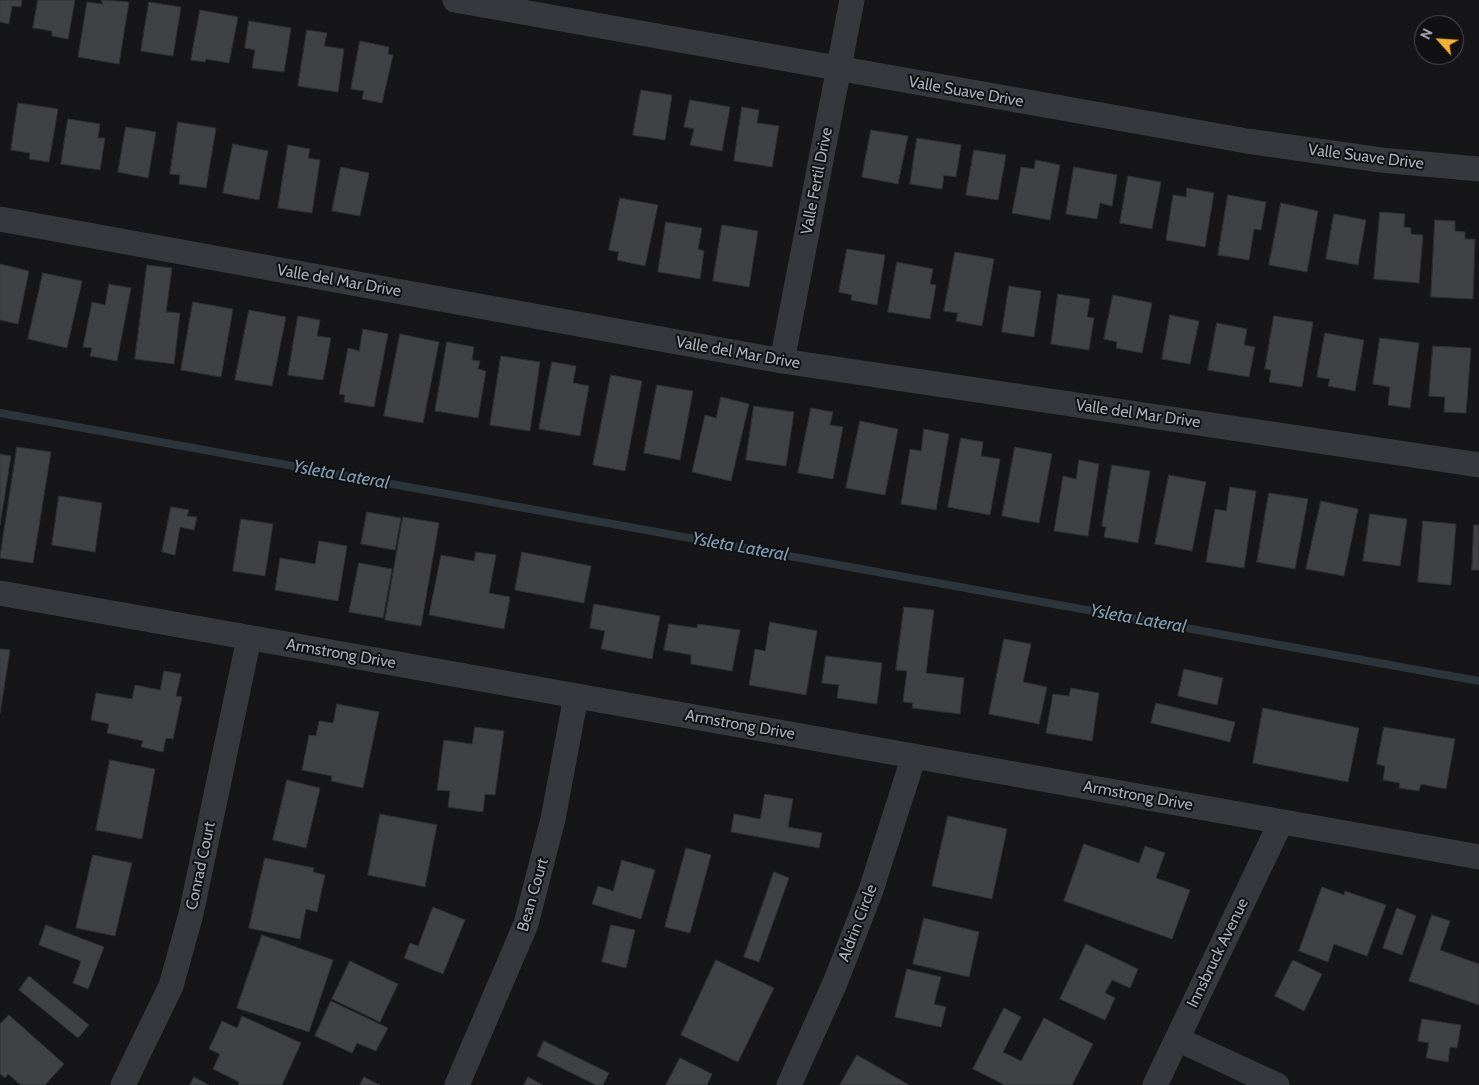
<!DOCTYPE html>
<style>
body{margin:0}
#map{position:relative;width:1479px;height:1085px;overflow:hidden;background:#161618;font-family:Cabin,sans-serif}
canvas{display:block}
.north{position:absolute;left:1414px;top:15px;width:50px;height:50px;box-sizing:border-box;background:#111113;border:1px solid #4d4f55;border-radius:50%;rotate:296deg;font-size:14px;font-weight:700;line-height:20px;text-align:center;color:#a8adb8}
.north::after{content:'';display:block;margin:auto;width:18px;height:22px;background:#f2b134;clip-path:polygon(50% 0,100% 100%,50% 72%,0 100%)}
</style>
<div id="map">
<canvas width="1479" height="1085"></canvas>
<div class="north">N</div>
</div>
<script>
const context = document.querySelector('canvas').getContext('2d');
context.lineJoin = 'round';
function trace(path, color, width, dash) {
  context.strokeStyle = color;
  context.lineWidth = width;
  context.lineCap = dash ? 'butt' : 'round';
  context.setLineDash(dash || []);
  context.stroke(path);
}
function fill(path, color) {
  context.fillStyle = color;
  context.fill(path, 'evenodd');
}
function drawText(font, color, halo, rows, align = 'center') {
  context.font = font + ' Cabin,sans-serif';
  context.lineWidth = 4;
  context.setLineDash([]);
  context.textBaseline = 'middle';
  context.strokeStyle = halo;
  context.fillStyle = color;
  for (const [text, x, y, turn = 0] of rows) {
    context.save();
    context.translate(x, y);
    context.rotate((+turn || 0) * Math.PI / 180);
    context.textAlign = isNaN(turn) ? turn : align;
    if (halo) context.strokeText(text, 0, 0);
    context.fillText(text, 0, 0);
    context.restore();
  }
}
trace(new Path2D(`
 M0 413 1479 681`), '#2c353c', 8);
const building = new Path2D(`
 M0 0H22L21 7 12 6 9 24 0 22Z
 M38 0H75L68 39 52 36V31L33 28Z
 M102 0 129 2 119 64 78 57 87 2 102 4Z
 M149 2 181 7 173 56 141 51Z
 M200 10 238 17 229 63 206 59 205 62 191 60Z
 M249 21 291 28 284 72 252 68 255 50 245 48Z
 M307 30 327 33 324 46 344 49 338 92 298 86Z
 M360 41 389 47 388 54 393 55 382 103 362 99 364 91 351 89Z
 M641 90 672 95 665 140 633 135Z
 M690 100 730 107 722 151 690 145 694 129 684 127Z
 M18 103 58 109 49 162 29 159 30 153 11 150Z
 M742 107 759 110 757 123 779 126 772 167 734 161Z
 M68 119 100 124 98 138H105L100 170 61 164Z
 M178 122 216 128 206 188 179 184 180 175 170 174Z
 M126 127 156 132 148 178 118 172Z
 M871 130 908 136 898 184 862 177Z
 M917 138 961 145 956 177 944 175 942 189 910 184Z
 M233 144 268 151 259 200 223 193Z
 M288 145 310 149 308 158 320 160 312 213 278 208Z
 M974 150 1006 155 998 200 966 195Z
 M1036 160 1060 165 1050 220 1012 213 1021 167 1034 169Z
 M341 167 369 173 360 216 332 211Z
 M1074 167 1117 175 1112 206 1100 203 1097 219 1066 214Z
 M1128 176 1161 182 1152 229 1120 223Z
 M1187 188 1214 193 1205 247 1166 240 1173 195 1186 197Z
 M1228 195 1266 202 1261 230 1254 229 1249 260 1218 255Z
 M620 198 658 205 645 266 617 260 619 252 609 250Z
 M1281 203 1318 211 1307 272 1269 265Z
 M1380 212 1405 214 1404 227 1411 228V234L1423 235 1419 283 1374 279Z
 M1334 214 1366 220 1358 265 1326 259Z
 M1435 220 1455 221V231L1465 232V239H1475L1473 299 1431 297Z
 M666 222 702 228 698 249 704 251 700 279 658 272Z
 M722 225 758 231 749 287 713 281Z
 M847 249 885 255 877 305 851 300 852 295 839 292Z
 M955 252 994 259 982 326 956 321 958 313 944 311Z
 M897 262 933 269 930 284 936 285 930 319 888 312Z
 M0 264 29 271 18 324 0 320Z
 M147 265 172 268 166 312 180 313 174 364 135 359Z
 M43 273 82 281 67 348 28 339Z
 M109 284 131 288 117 361 90 356 92 348 83 347 92 302 105 305Z
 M1009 286 1041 291 1034 337 1002 332Z
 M1058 294 1090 299 1087 317 1094 318 1089 350 1051 344Z
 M1113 295 1152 303 1142 353 1116 348 1117 342 1104 339Z
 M193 302 233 309 221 377 181 370Z
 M249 310 286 317 272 386 235 380Z
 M1170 315 1199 321 1190 364 1162 359Z
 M298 316 320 320 317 336 331 338 323 380 288 375Z
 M1274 316 1313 322 1302 387 1269 382 1271 370 1265 369Z
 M1217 323 1247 329 1244 345 1255 347 1249 377 1208 370Z
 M363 329 388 334 374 407 344 402 345 395 339 394 348 348 359 351Z
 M1325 333 1364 340 1355 391 1328 386 1330 379 1317 377Z
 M400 334 439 342 423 423 384 416Z
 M1380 338 1419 343 1410 408 1388 405 1390 387 1373 384Z
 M447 342 474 347 472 360 480 361 478 369 486 371 478 418 435 411Z
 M1433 346 1471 348 1466 413 1444 412 1445 397 1429 396Z
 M501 356 540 362 530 431 490 425Z
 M552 362 576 366 573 383 589 386 580 436 539 429Z
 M611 375 642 381 625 471 593 465Z
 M657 385 693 391 680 460 644 453Z
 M721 397 749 404 731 481 692 472 705 415 716 418Z
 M754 406 794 412 786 466 746 460Z
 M811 408 833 412 830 425 843 427 833 479 798 473Z
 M860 421 898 429 885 495 846 488Z
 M924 429 949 434 936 510 901 504 910 449 921 451Z
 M961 438 983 442 981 456 1000 459 990 515 948 507Z
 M17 447 51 452 33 563 0 558Z
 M1015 447 1052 454 1039 523 1002 516Z
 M0 454 11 456 0 525Z
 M1079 460 1099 464 1088 536 1054 531 1063 476 1076 479Z
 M1112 465 1150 471 1138 543 1104 537 1106 527 1102 526Z
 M1169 475 1206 482 1192 551 1155 544Z
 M1230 487 1256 491 1244 568 1206 562 1215 509 1226 511Z
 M1269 493 1308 499 1295 569 1257 562Z
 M59 496 102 503 95 552 52 545Z
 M1321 501 1358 509 1344 576 1306 569Z
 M171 507 189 510 187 516 197 517 194 530 180 527 175 555 162 552Z
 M367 512 401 518 395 550 361 544Z
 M1370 514 1407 519 1400 566 1363 561Z
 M403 517 439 523 421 626 385 620Z
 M241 519 273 524 265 576 233 571Z
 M1423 521 1456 524 1451 585 1418 582Z
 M1474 525H1479V570H1472Z
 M319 541 347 546 338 601 275 590 280 558 315 564Z
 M476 552 496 555 489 593 510 597 504 629 429 615 441 555 474 561Z
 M522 552 591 566 584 603 515 590Z
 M359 563 392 569 383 618 349 612Z
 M594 604 660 616 652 659 601 649 605 631 590 628Z
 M904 607 934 610 926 673 964 678 960 714 912 708 913 703 903 702 907 671 896 670Z
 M770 622 817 631 806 695 749 685 755 649 765 651Z
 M669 624 697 628 698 624 740 630 732 671 691 664V655L664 650Z
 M1004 639 1031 644 1023 682 1047 687 1039 724 989 714Z
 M0 649 10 650 0 713Z
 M826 656 882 663 877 704 837 698 839 685 822 683Z
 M1184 669 1223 678 1217 705 1178 696Z
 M164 671 181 674 176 696 182 697 173 739 166 738 163 752 141 747 143 741 107 733 109 724 91 720 96 693 132 699 135 685 160 690Z
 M1071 688 1099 693 1092 741 1046 733 1053 694 1069 696Z
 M1156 703 1235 722 1230 742 1151 723Z
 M337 704 379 712 363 788 331 781 332 776 302 770 309 735 316 736 319 721 333 723Z
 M1263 708 1359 728 1348 782 1253 763Z
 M475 727 504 731 495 795 485 794 483 812 448 807 450 791 437 790 444 740 472 744Z
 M1384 727 1455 739 1446 789 1421 784 1419 791 1399 788 1400 783 1383 780 1385 766 1377 764Z
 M110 760 155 769 142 839 96 830Z
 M287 780 320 788 306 848 273 840Z
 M765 794 793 799 788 827 822 833 819 848 731 832 734 814 760 819Z
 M380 814 437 825 425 887 368 875Z
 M948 816 1007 829 992 899 932 886Z
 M1084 844 1139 863 1145 846 1165 853 1156 878 1190 890 1172 939 1064 901Z
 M686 848 711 855 690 933 665 927Z
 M93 855 132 863 115 936 76 928Z
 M265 858 314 868 313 872 325 875 317 912 306 909 300 939 249 928Z
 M622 860 655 870 641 919 592 904 598 886 613 891Z
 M774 872 789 878 759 962 744 957Z
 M1322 887 1344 895 1345 891 1386 905 1367 956 1334 944 1328 962 1299 951Z
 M433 907 465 920 443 974 404 958 410 943 418 946Z
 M1397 908 1416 916 1402 955 1383 948Z
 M1432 915 1450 921 1440 950 1479 964V1005L1409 981Z
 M924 918 979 932 969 977 913 964Z
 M46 925 104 947 88 989 73 983 81 961 39 945Z
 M611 925 635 930 626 968 602 962Z
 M262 935 333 960 309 1032 237 1008Z
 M1086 944 1138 969 1130 988 1112 980 1105 993 1115 998 1105 1020 1060 999Z
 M716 960 774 988 738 1062 681 1035Z
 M1293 960 1322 974 1304 1011 1275 996Z
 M350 961 398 984 380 1022 332 999Z
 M907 969 941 977 934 1004 946 1007 941 1027 895 1017Z
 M29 976 89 1025 78 1038 19 990Z
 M331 1001 388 1028 376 1051 357 1043 352 1053 315 1036Z
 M1004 1008 1021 1017 1003 1052 1021 1061 1044 1018 1093 1044 1072 1085H1005L973 1069Z
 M9 1015 64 1064 45 1085H21L8 1074 5 1078 0 1074V1024Z
 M242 1016 301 1043 282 1085H238L239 1082 213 1069 220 1054 209 1049 222 1021 237 1028Z
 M1422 1019 1461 1025 1457 1048 1450 1047 1448 1062 1426 1058 1429 1043 1418 1041Z
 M544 1041 609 1073 603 1085H596L537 1056Z
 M857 1055 909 1085H840Z
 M680 1058 712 1074 707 1085H666Z
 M194 1077 209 1085H190Z
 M364 1077 380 1085H360Z
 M528 1077 543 1085H524Z`);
fill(building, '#404145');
trace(building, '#303034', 1);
trace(new Path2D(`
 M455 0 1247 141 1381 160 1479 169
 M0 219 782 361 1479 465
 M782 361 852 0
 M0 593 1479 857
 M1177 1039 1277 1085
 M123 1085 171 986 191 914 249 638
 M457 1085 526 924 553 819 576 696
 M789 1085 835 983 871 890 914 756
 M1155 1085 1281 822`), '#37383d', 25);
drawText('16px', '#a8adb8', '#111113', [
 ["Valle Suave Drive",966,92,10],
 ["Valle Suave Drive",1366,157,7],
 ["Valle Fertil Drive",817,181,-79],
 ["Valle del Mar Drive",339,281,10],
 ["Valle del Mar Drive",738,353,10],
 ["Valle del Mar Drive",1138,414,8],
 ["Armstrong Drive",341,654,10],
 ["Armstrong Drive",740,725,10],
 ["Armstrong Drive",1138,796,10],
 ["Conrad Court",201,866,-78],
 ["Bean Court",533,895,-74],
 ["Aldrin Circle",858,923,-69],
 ["Innsbruck Avenue",1218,953,-64]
]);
drawText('italic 18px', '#7f9bb3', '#111113', [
 ["Ysleta Lateral",341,475,10],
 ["Ysleta Lateral",740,547,10],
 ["Ysleta Lateral",1138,619,10]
]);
</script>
